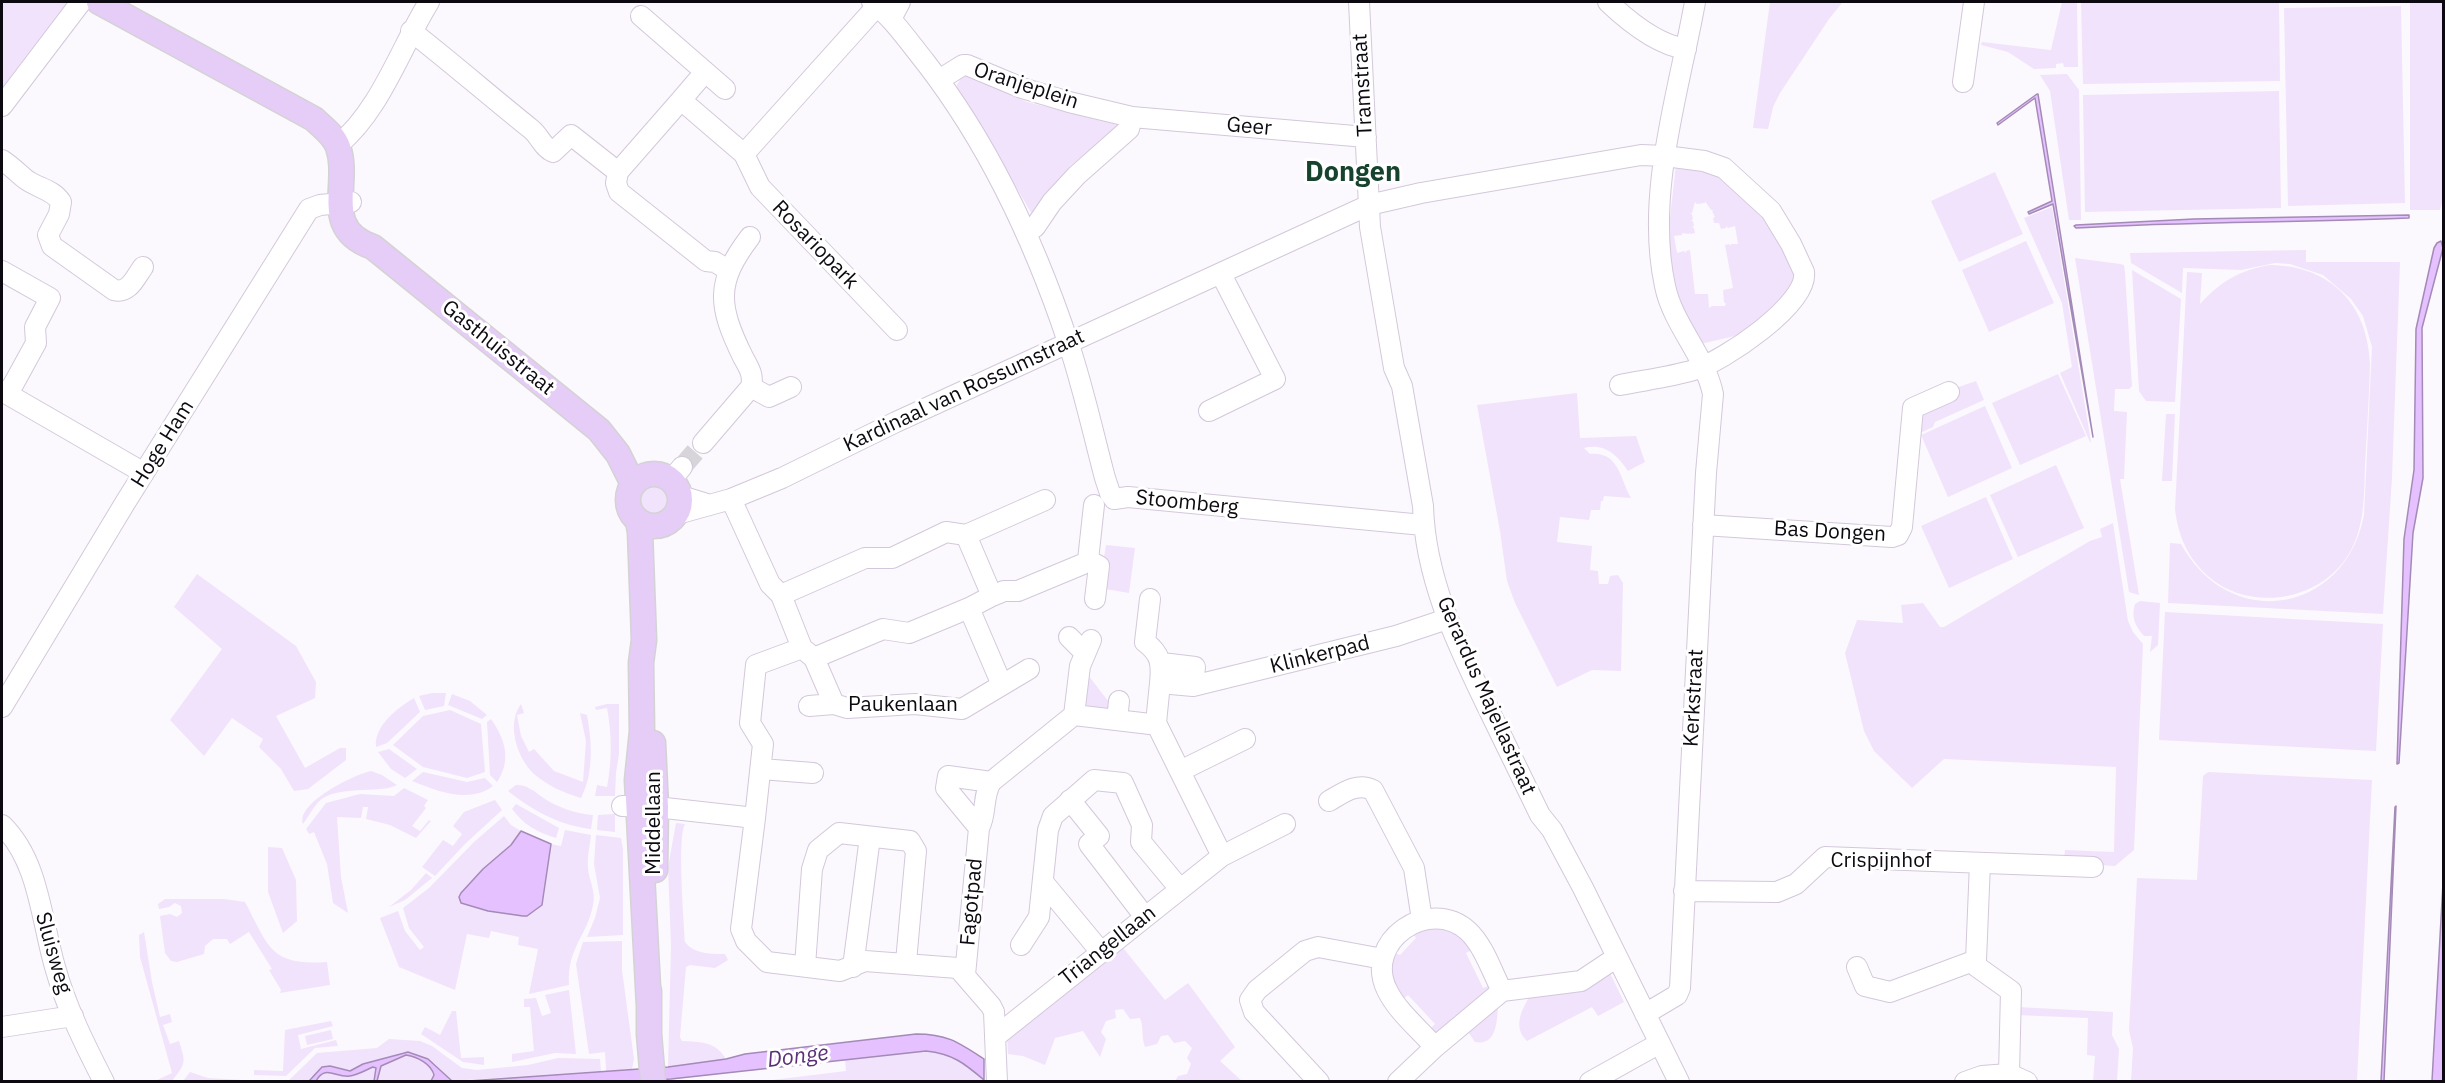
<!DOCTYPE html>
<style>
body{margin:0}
#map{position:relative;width:2445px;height:1083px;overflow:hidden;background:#fbf9fd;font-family:"IBM Plex Sans",sans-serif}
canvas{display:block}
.frame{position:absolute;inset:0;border:3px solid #0d0910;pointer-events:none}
</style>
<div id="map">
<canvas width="2445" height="1083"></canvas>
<div class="frame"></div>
</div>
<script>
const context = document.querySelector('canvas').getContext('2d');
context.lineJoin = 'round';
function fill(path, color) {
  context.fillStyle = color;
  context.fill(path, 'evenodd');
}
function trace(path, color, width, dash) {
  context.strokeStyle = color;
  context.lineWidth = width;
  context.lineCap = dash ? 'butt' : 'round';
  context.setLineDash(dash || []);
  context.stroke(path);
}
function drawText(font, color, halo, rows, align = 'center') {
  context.font = font + ' "IBM Plex Sans",sans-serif';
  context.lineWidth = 6;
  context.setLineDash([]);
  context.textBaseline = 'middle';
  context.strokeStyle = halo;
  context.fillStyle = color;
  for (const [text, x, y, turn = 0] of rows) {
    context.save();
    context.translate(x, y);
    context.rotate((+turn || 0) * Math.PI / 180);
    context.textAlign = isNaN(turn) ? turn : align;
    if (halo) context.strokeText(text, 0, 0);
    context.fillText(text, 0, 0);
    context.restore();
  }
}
fill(new Path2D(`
 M2 2H67L68 9 2 91Z
 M1770 2 1842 3 1829 19 1780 93 1773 107 1768 129 1753 128Z
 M2062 2H2077L2078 67H2064L2063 63 2056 64V68L2034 69 2008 52 1981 45 1982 42 2051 50Z
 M2081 2H2279L2280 81 2083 84Z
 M2410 2H2443L2444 195 2440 210H2410Z
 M2401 6 2405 203 2288 206 2284 8Z
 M963 74 1027 102 1118 125 1070 166 1033 216 995 151 961 100 956 87Z
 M2067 74 2079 90 2081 220H2069L2050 91 2040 75Z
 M2279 91 2281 208 2085 212 2083 95Z
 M1676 164 1711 170 1748 192 1796 268 1794 286 1742 343 1735 336 1700 344 1674 290 1668 236ZM1705 201 1711 210H1714L1712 211 1715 217 1713 218 1714 223H1719L1721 229 1726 228V226L1728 228 1735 226 1738 244H1731L1730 246 1729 244 1725 245 1733 288 1723 290 1724 302 1726 304 1725 306H1712L1709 308 1708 294H1695L1690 250 1686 251V253L1684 251 1677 253 1674 236 1682 235V233L1689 234V232L1690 234 1695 233 1694 228 1692 227 1694 226 1693 221H1691L1693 219 1692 214H1690L1692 213 1695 202 1697 204 1705 203Z
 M1995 172 2023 234 1959 262 1931 201Z
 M2052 207 2091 442H2090L2060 373 2072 367 2062 303 2024 218Z
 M2026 241 2054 303 1989 332 1962 270Z
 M2306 250V262H2400L2392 478 2383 614 2168 603 2170 543 2181 544C2230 633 2345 614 2364 515L2372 347 2363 316 2351 299 2323 275 2290 264 2275 263 2241 270 2183 268 2182 293 2131 263 2130 253Z
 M2075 258 2120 264 2124 265 2125 272 2132 386 2129 389H2115L2114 411 2127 412 2124 479H2120L2139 595 2129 592Z
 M2271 265C2331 266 2368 305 2370 364 2369 398 2367 431 2365 465 2364 492 2365 521 2353 546 2329 599 2253 615 2209 577 2188 559 2178 536 2175 509L2187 272 2202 273 2200 304C2220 282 2241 269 2271 265Z
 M2132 270 2181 299 2175 402 2146 401 2139 391Z
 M2058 374 2086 436 2020 465 1992 403Z
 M1976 381 1984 400 1935 422 1933 427 1916 435 1918 412 1953 389Z
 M1577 393 1580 438 1636 436 1645 462 1628 471C1617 455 1605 443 1584 448L1590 454C1619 451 1620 479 1631 498L1604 496 1603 501H1601L1600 510H1591L1589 520 1560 517 1557 542 1592 546 1590 570 1598 571 1599 584H1608L1610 576 1618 575 1623 583 1621 671 1592 670 1557 687 1515 603 1507 581 1500 531 1477 405Z
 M1985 406 2012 468 1948 497 1921 435Z
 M2166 414H2175L2172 481H2162Z
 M2056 465 2084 528 2018 557 1990 495Z
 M639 500a15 15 0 1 1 30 0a15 15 0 1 1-30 0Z
 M1986 497 2013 559 1949 588 1921 526Z
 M2113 523 2128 621 2133 632 2143 644 2134 850 2115 866 2081 864 2064 859 2065 850 2114 852 2116 767 1944 759 1912 788 1874 751 1864 731 1845 653 1857 620 1903 623 1901 605 1923 603 1940 627H1944L2090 541 2102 537 2100 529Z
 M1106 545 1135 548 1129 593 1099 588Z
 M197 574 296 646 316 682 315 698 276 716 305 768 340 748H346V760L308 789 294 791 281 769 259 747 263 739 232 718 204 756 170 720 222 649 174 607Z
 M2140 601 2160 603 2158 645 2150 652 2152 636H2144C2135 626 2131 617 2135 604Z
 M2165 612 2383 624 2376 751 2159 740Z
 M1085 671 1115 710 1079 712Z
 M432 693H446L444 706 425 710 419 696Z
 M452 694 470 701 487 715 482 719 448 705Z
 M414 698 420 712 387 743 376 747C374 725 398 708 414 698Z
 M521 704 524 713 517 715 521 736 529 752 534 749 554 771 583 782 586 741 580 713 587 715C592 742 594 773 581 798 564 793 548 786 534 774 517 758 506 724 521 704Z
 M607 704H619V754L616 773 615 796H595L597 785 607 787C612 760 612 735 607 708L596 710 595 707Z
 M450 710 481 724 485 772 467 778 423 767 393 745 423 716Z
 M491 719C505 739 512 760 497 782L490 775 487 722Z
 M389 749 417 769 405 778 391 769 378 752Z
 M371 771 382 775 397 785C384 793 343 786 323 798 316 802 309 816 303 824 296 803 353 775 371 771Z
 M423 772 467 782 485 778 493 786C469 804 437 791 412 781Z
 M2208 772 2372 780 2357 1081H2131L2133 1048 2129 1030 2137 878 2197 880 2203 776Z
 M516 785C529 784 539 796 550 802 563 809 578 814 593 815L591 829C559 825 533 811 508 791Z
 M404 788 428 800 424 806 426 808 412 826 420 831 429 820 431 821 416 838 390 825 366 819 368 807H363L361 818 337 817 341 877 348 913 333 903 327 864 314 832 309 834 306 829 326 803 360 794 394 796Z
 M495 800 502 810 465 844 435 876 422 867 443 840 453 846 462 834 453 826 464 812Z
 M516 804 559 828 556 838C537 832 524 825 512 809Z
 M615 814V832L597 830 598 815Z
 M504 816 511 825 521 831 511 845 483 869 461 893 459 897 462 904 488 911 527 916 542 905 544 898 551 844 561 846 565 830 591 835C590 845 587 857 588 868 589 881 596 891 593 905 587 937 567 947 569 985L529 994 538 949 518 945 519 937 491 931 489 938 467 934 455 990 399 967 380 918 398 911 405 931 420 950 424 947 409 928 403 908 429 888 474 842Z
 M676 823 685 824C677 837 684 922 685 942 694 954 710 954 725 954L728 960 715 968 690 965 686 967 680 1037 682 1041C701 1042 715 1041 726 1059L668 1067 671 946 668 867Z
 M596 835 621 838 623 849V935L587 937 595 918 600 898 594 864Z
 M268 847 282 848 296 880 297 921 283 933 268 892Z
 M426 873 432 878 405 900 389 907 411 890Z
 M165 899H224L245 902C269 947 270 966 327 962L330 985 280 993 281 990 269 970 272 969 249 932 230 944 227 939H213L205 946 204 954 177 962 171 961 165 953 160 916 170 914 177 917 182 913 181 906 175 903 169 907 159 909 158 904Z
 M1448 926 1474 949 1466 953 1483 988 1493 984V986L1441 1034 1433 1035 1428 1031 1435 1024 1408 995 1401 1001 1392 990 1391 951 1400 955 1416 938 1411 929Z
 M144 932 152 982 160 1017 170 1014 172 1022 163 1025 170 1044 179 1041C186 1063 186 1063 172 1081H155L172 1073 140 957 139 935Z
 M622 941V970L634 1059 632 1069 606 1071 605 1052 589 1054 576 964 583 942Z
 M1120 944 1165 1000 1188 983 1235 1047 1220 1061 1242 1081H1175L1178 1076 1187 1074 1191 1064 1187 1058 1192 1048 1185 1041 1174 1043 1168 1035 1161 1036 1157 1044 1145 1047C1141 1036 1144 1028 1140 1018L1130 1019 1123 1009 1115 1010 1116 1018 1106 1021 1101 1032 1106 1039 1100 1057 1083 1031 1055 1038 1045 1065 1023 1056 1008 1054 1007 1035Z
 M1609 971 1624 1002 1598 1016 1592 1007 1527 1041C1512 1027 1522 1009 1531 994Z
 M569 990 576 1054 555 1053 512 1062V1054L534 1051 530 1007H524V999L536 998 542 1016 551 1013 545 995Z
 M1498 1007C1497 1023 1496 1046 1475 1042L1468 1032Z
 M2017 1007 2113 1012 2112 1035 2119 1049 2117 1081H2093L2095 1056 2087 1055 2088 1018 2016 1015Z
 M452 1011H456L461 1058 484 1057V1065L463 1062 421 1034 425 1027 440 1035Z
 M331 1021 333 1026 298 1035 301 1049 336 1040 338 1046 315 1048 286 1076 254 1075V1070L283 1071 285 1030Z
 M331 1030 333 1039 307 1045 305 1036Z
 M389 1039 420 1041 432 1046 462 1068 477 1070 528 1065 558 1058 600 1059 601 1071 452 1081 435 1064 412 1052H404L363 1064 350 1071 330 1066 311 1077 309 1081 287 1082 317 1053 377 1048Z
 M926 1051C949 1054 970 1063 985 1081L756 1082 846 1071 845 1059Z
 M406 1055 422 1061 432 1069 433 1078 431 1081 377 1082 381 1066Z
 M373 1067 377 1068 374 1081 316 1082C325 1064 336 1078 350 1076 358 1075 366 1070 373 1067Z
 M190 1072 208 1078 260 1081H183Z`), '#f1e3fb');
const water = new Path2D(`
 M2037 94H2038L2093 437 2053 204 2029 214 2028 212 2052 201 2035 98 1998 125 1997 123Z
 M2409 215V218C2298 223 2187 221 2076 228L2074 226 2076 225 2194 219Z
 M2441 241 2443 248 2422 328 2423 478 2413 533 2399 763 2397 764 2404 539 2414 470 2416 329 2434 248 2437 243Z
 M2396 806 2384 1081H2381L2395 807Z
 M521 831 551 844 542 905 527 916H523L488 911 461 903 459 897 461 893 483 869 511 845Z
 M2443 883V1081H2432Z
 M916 1034C947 1034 958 1042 984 1059V1080C964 1063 953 1054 926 1051L671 1079 633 1082H454L668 1067 726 1059 745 1054Z
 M408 1052 428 1059 452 1081H431L434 1075C431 1064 418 1057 406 1055L381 1066 377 1081H374L376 1068 373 1067C366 1070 358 1075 350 1076 336 1078 325 1064 316 1081H309L322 1067 330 1066 350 1071 363 1064Z`);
fill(water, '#e5c1ff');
trace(water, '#a48ab7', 1.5);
trace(new Path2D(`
 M682 467 703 443`), '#d7d5d9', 20, [20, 10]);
const minor = new Path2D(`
 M872 2C893 18 909 42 926 63 990 146 1035 243 1068 342 1083 386 1093 433 1105 478L1110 493 1114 499 1128 497 1423 525
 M1359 2 1370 227 1394 368 1402 386 1423 506C1425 577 1456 642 1486 704 1504 741 1522 778 1540 815L1552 830 1583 888 1679 1082
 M1608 2C1628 21 1658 45 1686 49
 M641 16 725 89
 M891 19 900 2
 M411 31C452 63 491 97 531 129 540 136 542 147 553 152L571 135 618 172
 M939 80 963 65H967L1022 88 1069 102 1132 117 1129 129 1077 175 1052 202 1035 227 1026 231
 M1963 82 1974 2
 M681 100 705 72
 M2 106 81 2
 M1132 117 1366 137
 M338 145C380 111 401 47 429 2
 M744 154 877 6
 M2 160C11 166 17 172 24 178 36 188 53 189 61 202L59 214 48 235 52 246 114 290C129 294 135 278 143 267
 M728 270 715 262 706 261 619 192 616 183 618 172 681 100 744 154 760 187 897 330
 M2 271 50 298 35 327 36 343 8 394
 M751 387 769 397 791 387
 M2 391 144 473
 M1209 411 1275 379 1221 274
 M703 443 751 387C754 375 749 368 743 357 718 306 715 283 750 237
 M671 480 682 467
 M681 496 707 504
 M731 499 770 584 781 595
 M1094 505 1088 560 1099 566 1095 599
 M677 514 731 499 782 478 896 422 1369 205 1421 193 1641 155 1665 156 1704 161 1724 168 1771 211 1791 244 1804 272C1809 304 1722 362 1694 370 1670 377 1645 380 1620 385
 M1703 525 1892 537 1898 535 1902 527 1913 408 1949 392
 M966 535 992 596 969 608 1002 685
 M992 596 1004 591H1018L1083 564
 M1150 599 1145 642C1161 654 1162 664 1160 683
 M1069 637 1085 653
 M1091 640 1080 666 1074 715 1150 724 1156 723
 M802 648 814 658 834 704 847 708 915 704 962 709 1029 669
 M814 658 883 629 909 633 969 608
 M1162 663 1195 667 1193 686
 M809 706 834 704
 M2 707 125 503 309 209 320 205 351 202
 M1117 720 1119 701
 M1156 723 1160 683 1193 686 1396 636 1447 619
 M1156 723 1222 856
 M761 769 813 773
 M1180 771 1245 739
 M1070 800 1099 836 1089 844 1145 917
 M1329 801C1343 793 1357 782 1373 790L1414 868 1422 920
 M622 806 656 807 755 818 741 929 746 941 767 962 840 971 865 961 958 968 991 1006 994 1012 997 1082
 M755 818 763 744 750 723 756 665 802 648 781 595 865 558H892L946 532 966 535 1045 500
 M2 825C39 861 41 919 55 967 66 1007 85 1045 104 1082
 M979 828C987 814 982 797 991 782
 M1043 882 1101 952
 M1684 891 1777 892 1796 884 1825 857 2093 867
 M1021 945 1039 917 1048 830 1053 816 1094 780 1123 783 1142 825 1141 842 1180 889
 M805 966 812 869 818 850 839 833 910 841 916 851 906 962
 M853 967 870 837
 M1857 967 1865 986 1890 992 1976 960 1980 863
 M965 975 979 828 946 788 948 776 991 782 1074 715
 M1502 991C1492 972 1484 946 1468 931 1429 896 1363 941 1387 990 1397 1011 1419 1029 1435 1047L1502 991 1581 981 1617 957
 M1645 1014 1677 995 1680 988 1706 473 1713 394C1705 355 1673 325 1665 286 1645 194 1679 92 1695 2
 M2 1027 73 1016
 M995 1037 1222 856 1285 824
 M2009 1074 2027 1082
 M1319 1082 1254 1012 1250 1000 1257 990 1305 951 1318 947 1383 959
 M1398 1082 1435 1047
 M1590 1082 1660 1043
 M1965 1082 1982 1076 2009 1074 2011 991 1976 966V960`);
const major = new Path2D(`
 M99 2 314 119C323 128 334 135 338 147 351 184 320 229 373 247L599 430 618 454 633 484
 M628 500a26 26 0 1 1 52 0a26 26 0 1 1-52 0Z
 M638 521 640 532 644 640 641 663 642 731 637 780 649 1006
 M653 743 656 807 655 870
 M649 991V1034L653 1082`);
trace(minor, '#d3c8db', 22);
trace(major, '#d3d3d4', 27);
trace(minor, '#fff', 20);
trace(major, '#e6cdf7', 24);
drawText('21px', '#0d0910', '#fff', [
 ["Tramstraat",1363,85,-93],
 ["Oranjeplein",1026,86,18],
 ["Geer",1249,127,5],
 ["Rosariopark",815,245,46],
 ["Gasthuisstraat",498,348,39],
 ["Kardinaal van Rossumstraat",964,391,-25],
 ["Hoge Ham",163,444,-58],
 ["Stoomberg",1187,503,6],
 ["Bas Dongen",1830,532,3],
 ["Klinkerpad",1320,655,-14],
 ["Gerardus Majellastraat",1486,696,66],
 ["Kerkstraat",1694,698,-87],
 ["Paukenlaan",903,705],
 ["Middellaan",654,823,-90],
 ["Crispijnhof",1881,861],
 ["Fagotpad",972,902,-85],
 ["Triangellaan",1108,946,-38],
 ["Sluisweg",53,953,74]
]);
drawText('italic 22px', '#5c3077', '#fff', [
 ["Donge",798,1057,-7]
]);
drawText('bold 27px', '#16422e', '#fff', [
 ["Dongen",1353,173]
]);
</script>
